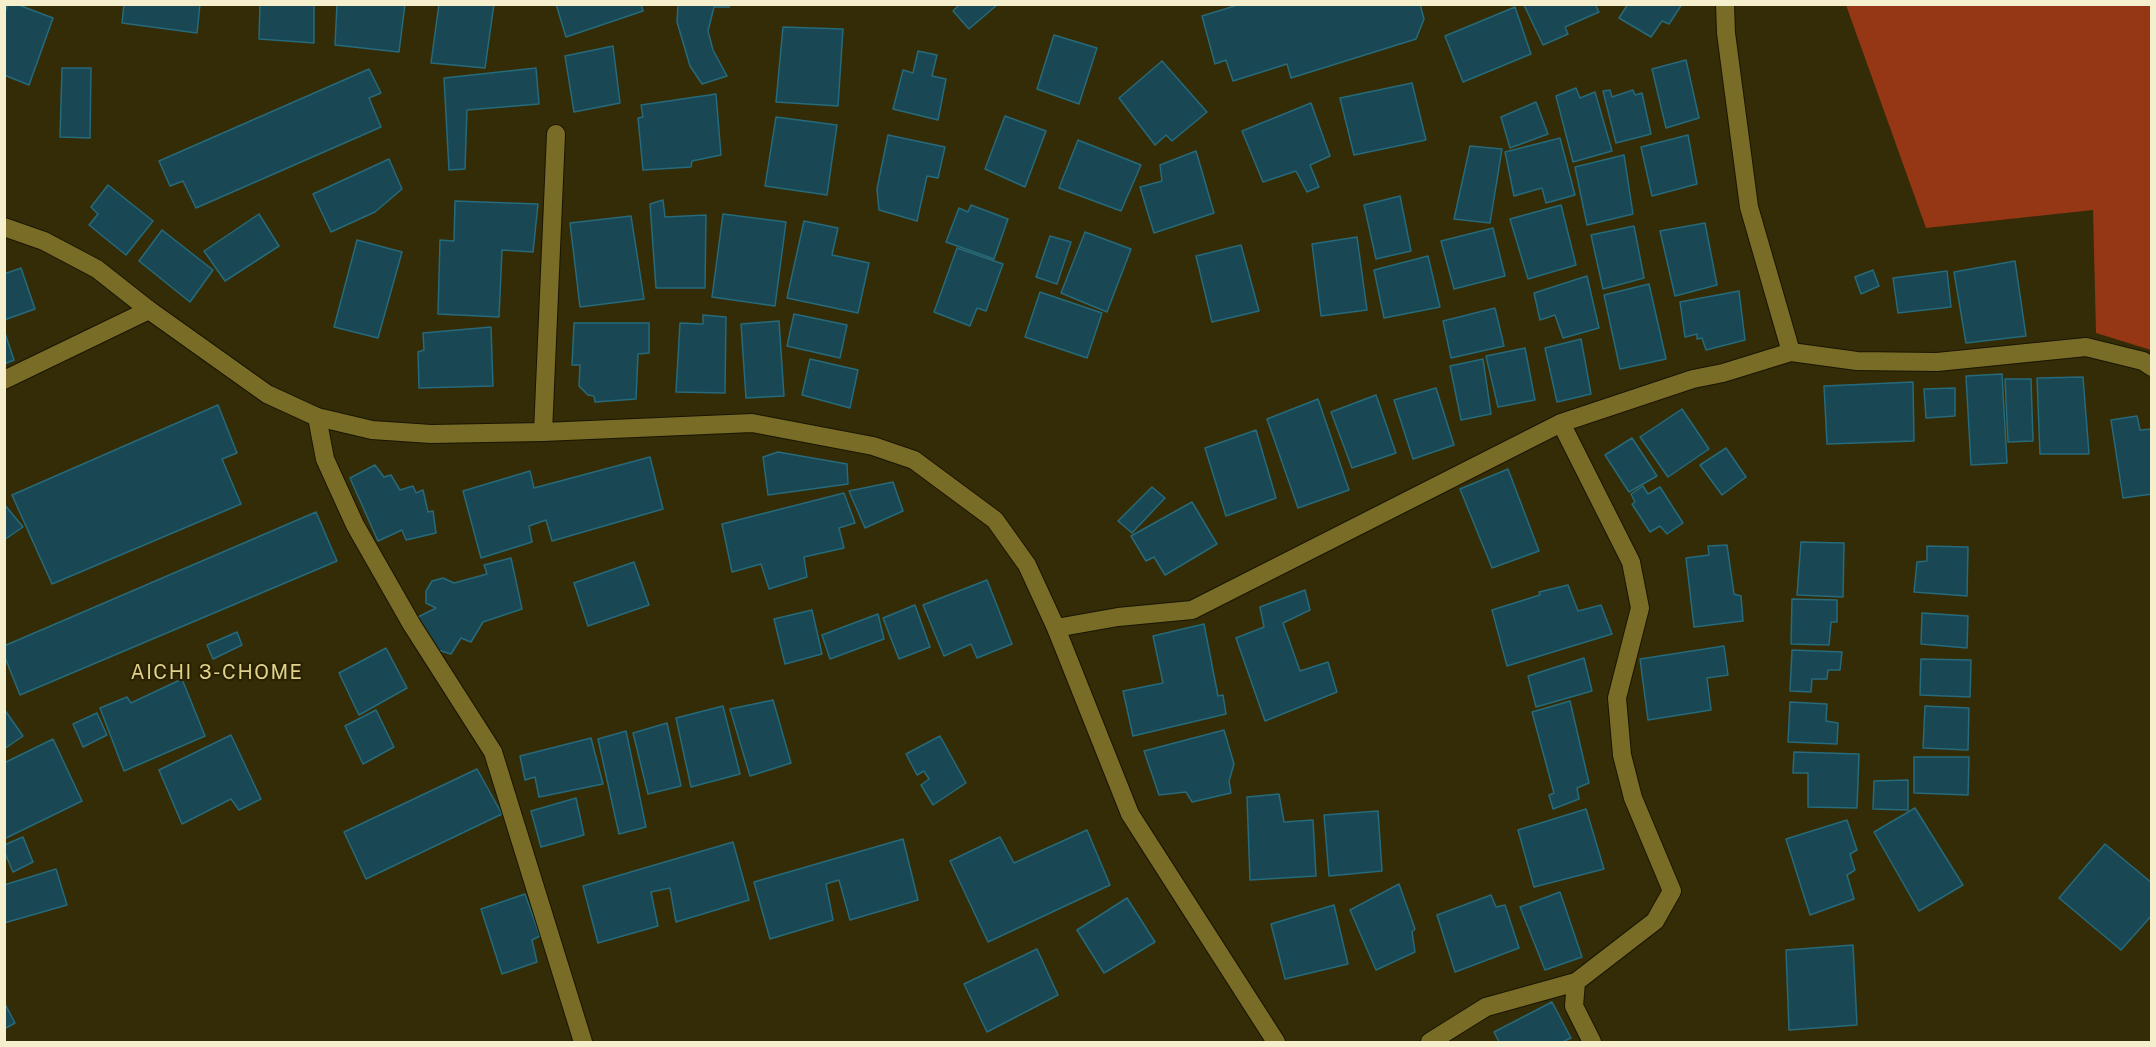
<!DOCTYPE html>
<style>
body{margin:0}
#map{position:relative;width:2156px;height:1047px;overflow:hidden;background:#342c07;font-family:"Public Sans",sans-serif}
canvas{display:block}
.frame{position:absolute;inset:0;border:6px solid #f6efcd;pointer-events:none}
</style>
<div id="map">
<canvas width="2156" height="1047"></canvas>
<div class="frame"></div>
</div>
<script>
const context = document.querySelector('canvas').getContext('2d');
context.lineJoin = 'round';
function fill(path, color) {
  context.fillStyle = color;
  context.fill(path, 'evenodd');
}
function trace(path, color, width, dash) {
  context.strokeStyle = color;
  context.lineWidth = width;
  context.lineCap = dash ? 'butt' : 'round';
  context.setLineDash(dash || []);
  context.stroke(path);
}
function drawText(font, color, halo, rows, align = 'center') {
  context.font = font + ' "Public Sans",sans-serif';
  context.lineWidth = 4.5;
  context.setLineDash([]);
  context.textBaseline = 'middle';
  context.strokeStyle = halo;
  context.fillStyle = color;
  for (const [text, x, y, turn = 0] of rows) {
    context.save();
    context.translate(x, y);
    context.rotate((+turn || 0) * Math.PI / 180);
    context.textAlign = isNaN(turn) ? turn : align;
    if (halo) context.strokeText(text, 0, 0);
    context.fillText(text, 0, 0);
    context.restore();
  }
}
fill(new Path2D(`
 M1846 5H2151V350L2096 333 2093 210 1926 228Z`), '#953615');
const building = new Path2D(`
 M8 4H16L53 18 29 85 4 75V15Z
 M124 4H200L197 33 122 23Z
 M260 4H314V43L259 39Z
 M337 4H405L399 52 335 45Z
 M439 4H494L485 68 431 63Z
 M556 4H641L643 11 566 37Z
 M678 4H730L729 7H714L708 31 713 50 727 76 702 84 690 66 677 22Z
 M960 4H998L969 29 953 11Z
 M1241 4H1420L1424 19 1416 39 1291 78 1287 64 1233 81 1226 60 1215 64 1202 16Z
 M1595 4 1599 12 1565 27 1568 34 1543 45 1524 5Z
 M1628 4H1682L1669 24 1662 21 1651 37 1619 18Z
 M1515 7 1531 54 1463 82 1445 36Z
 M783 27 843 29 838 106 776 102Z
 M1054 35 1097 48 1079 104 1037 89Z
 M613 46 620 103 574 112 565 56Z
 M918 51 937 55 932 76 946 79 938 120 893 109 903 70 913 73Z
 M1686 60 1699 118 1666 128 1652 69Z
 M1162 61 1207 112 1172 141 1166 135 1155 145 1119 98Z
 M62 68H91L90 138 60 137Z
 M536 68 539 104 467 110 465 169 449 170 444 78Z
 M369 69 381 93 369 98 381 127 196 208 183 181 170 186 159 161Z
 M1412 83 1426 140 1354 155 1340 98Z
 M1576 88 1580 98 1595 92 1612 151 1573 162 1556 96Z
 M1610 90 1612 97 1633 90 1635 95 1642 93 1651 134 1616 143 1603 91Z
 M716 94 721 155 692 161 691 167 643 170 638 118 643 117 641 105Z
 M1536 102 1548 134 1510 148 1501 117Z
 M1311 103 1330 156 1310 165 1319 187 1307 192 1296 171 1263 182 1242 131Z
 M1005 116 1046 131 1025 187 985 169Z
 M776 117 837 125 827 195 765 186Z
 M888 135 945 147 938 178 927 176 917 221 879 210 877 189Z
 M1688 135 1697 184 1652 196 1641 147Z
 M1560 138 1575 195 1546 203 1542 188 1514 196 1505 152Z
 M1078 140 1141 165 1121 211 1059 188Z
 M1470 146 1502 149 1490 223 1454 219Z
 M1196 151 1214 213 1154 233 1140 187 1162 181 1160 165Z
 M1624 155 1633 214 1587 225 1575 167Z
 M389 159 402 189 375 212 331 232 313 194Z
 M108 185 153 221 126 255 89 225 98 214 91 207Z
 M1400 196 1411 251 1376 259 1364 205Z
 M663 200 665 217 706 215 705 288H656L650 204Z
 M455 201 538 204 533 252 502 250 499 317 438 314 440 240 454 241Z
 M971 205 1008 219 994 259 946 242 959 208 968 212Z
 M1561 205 1576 265 1528 279 1510 219Z
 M259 214 279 246 225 281 204 251Z
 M723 214 786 222 775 306 712 297Z
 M631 216 644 299 580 307 570 223Z
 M804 221 838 228 832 255 869 263 858 313 787 298Z
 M1705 223 1717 285 1675 296 1660 231Z
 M1634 226 1644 278 1603 289 1591 235Z
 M1493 228 1505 276 1454 289 1441 241Z
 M162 230 213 270 190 302 139 261Z
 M1085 232 1131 249 1107 312 1061 293Z
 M1050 236 1071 242 1057 284 1036 277Z
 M1357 237 1367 310 1321 316 1312 244Z
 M357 240 402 252 378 338 334 327Z
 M1241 245 1259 311 1212 322 1196 256Z
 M957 248 1003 264 986 311 977 308 970 326 934 312Z
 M1428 256 1440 307 1384 318 1374 270Z
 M2015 261 2026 336 1966 343 1954 272Z
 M21 268 35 309 4 320V274Z
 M1873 270 1879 286 1861 294 1855 277Z
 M1947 271 1951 307 1898 313 1893 278Z
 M1587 276 1599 328 1563 338 1555 315 1540 320 1534 293Z
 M1649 284 1666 359 1620 369 1604 295Z
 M1739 291 1745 340 1706 350 1702 338 1697 339V334L1685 337 1680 302Z
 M1040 292 1102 313 1087 358 1025 337Z
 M1495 308 1504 346 1451 358 1443 321Z
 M794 314 847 325 840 358 787 346Z
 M703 315 726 317 725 393 676 392 680 323 703 324Z
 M779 321 784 396 746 398 741 324Z
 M574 323H649V353L638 354 636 399 595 402 594 396 588 395 579 386 580 365H572Z
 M491 327 493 386 419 388 418 352 424 350 423 333Z
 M4 330 14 360 4 364Z
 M1581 339 1591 394 1557 402 1545 348Z
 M1525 348 1535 400 1498 407 1486 356Z
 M810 359 858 370 850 408 802 395Z
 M1483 359 1491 414 1461 420 1450 366Z
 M2002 374 2007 463 1971 465 1966 376Z
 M2083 377 2089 454H2040L2037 378Z
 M2005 379H2031L2033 441 2008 442Z
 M1913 382 1914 441 1827 444 1824 386Z
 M1436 388 1454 445 1413 459 1394 400Z
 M1955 388V416L1926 418 1924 389Z
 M1376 395 1396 453 1352 468 1331 412Z
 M1318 399 1349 490 1298 508 1267 419Z
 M218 405 237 453 222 459 241 504 52 584 12 495Z
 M1682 409 1709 449 1668 477 1640 437Z
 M2137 416 2140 430 2152 429V494L2123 498 2111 420Z
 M1256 430 1276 498 1226 516 1205 448Z
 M1632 438 1657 476 1629 492 1605 455Z
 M1726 448 1746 477 1722 495 1700 465Z
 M778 452 847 464 848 484 768 495 763 457Z
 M650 457 663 509 552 541 546 520 529 526 532 542 481 558 463 491 530 471 534 488Z
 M375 465 384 477 391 475 400 490 413 486 416 493 423 490 428 512 433 511 436 533 406 540 402 530 378 541 350 478Z
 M1508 469 1539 551 1492 568 1460 489Z
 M893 482 903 511 865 528 849 491Z
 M1643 486 1648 494 1660 487 1683 523 1667 534 1660 526 1650 532 1632 504 1635 502 1631 494Z
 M1152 487 1165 498 1132 533 1118 521Z
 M844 493 855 523 839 528 844 548 804 557 807 577 769 589 761 564 732 572 722 524Z
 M1192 502 1217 544 1165 575 1154 557 1146 561 1131 536Z
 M4 504 23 527 4 540Z
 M316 512 337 561 20 695 4 655V646Z
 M1801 542 1844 543 1843 597 1797 595Z
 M1727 545 1734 594 1741 596 1743 621 1694 627 1686 558 1709 555 1708 546Z
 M1927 546 1968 547 1967 596 1914 592 1917 562 1927 561Z
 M511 558 522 609 483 622 471 642 461 638 451 654 435 649 418 617 436 608 426 603V591L432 581 443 578 454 583 487 574 484 565Z
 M634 562 649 605 588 626 574 583Z
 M987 580 1012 644 977 658 971 644 944 656 923 605Z
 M1568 585 1578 611 1601 605 1612 634 1507 666 1492 610 1540 595 1539 592Z
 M1305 590 1310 610 1283 623 1300 671 1328 662 1337 692 1265 721 1236 638 1264 627 1260 607Z
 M1792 599 1837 600V622H1831L1829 645 1791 644Z
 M915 605 930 647 899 659 883 618Z
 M812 610 822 654 785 664 774 619Z
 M1922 613 1968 616 1967 648 1921 644Z
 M878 614 884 639 830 659 822 635Z
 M1204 624 1218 696 1223 695 1226 714 1133 736 1123 691 1163 683 1153 636Z
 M237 632 242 645 213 659 207 645Z
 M1724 646 1728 675 1707 678 1711 710 1648 720 1640 659Z
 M386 648 407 688 359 715 339 673Z
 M1792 650 1842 652 1840 670H1828L1827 679H1812L1811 692 1790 691Z
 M1584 658 1592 691 1536 707 1528 676Z
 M1921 659 1971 660 1970 697 1920 695Z
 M182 679 205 736 124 771 100 708 127 697 131 703Z
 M773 700 791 763 750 776 730 709Z
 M1570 701 1589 783 1577 788 1579 799 1553 809 1549 795 1554 793 1532 712Z
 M1790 702 1827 704 1826 721 1838 723 1837 744 1788 742Z
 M723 706 740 774 691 787 676 718Z
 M1925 706 1969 708 1968 750 1923 748Z
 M4 709 23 736 4 749Z
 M376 710 394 747 363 764 345 726Z
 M97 713 107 735 83 747 73 724Z
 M667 723 681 786 648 794 633 733Z
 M1224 730 1234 764 1229 781 1231 793 1192 802 1186 792 1159 795 1144 751Z
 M626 731 646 827 619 834 598 739Z
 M231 735 261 799 239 810 231 799 182 824 159 770Z
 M940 736 966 783 933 805 921 785 929 779 924 771 917 775 906 754Z
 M591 738 603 784 539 797 535 777 525 780 520 756Z
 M53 739 82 801 4 839V763Z
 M1794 752 1859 754 1857 808 1808 807V773H1793Z
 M1914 757H1969L1968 795 1914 793Z
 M477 769 502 814 366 879 344 832Z
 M1908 780V810L1873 809 1874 781Z
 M1279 794 1284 822 1313 820 1316 876 1250 880 1247 797Z
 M576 798 584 835 541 847 531 811Z
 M1915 808 1963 885 1919 911 1874 832Z
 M1586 809 1604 869 1534 887 1518 830Z
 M1378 811 1382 871 1329 876 1324 815Z
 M1847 820 1857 850 1850 854 1855 870 1847 875 1854 899 1810 915 1786 839Z
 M1087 830 1110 885 988 942 950 861 1000 837 1014 863Z
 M23 837 33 862 13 872 4 851V845Z
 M903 839 918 900 850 920 839 880 826 884 833 920 770 939 754 882Z
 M733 842 749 900 676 922 670 888 651 892 658 926 598 943 583 886Z
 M2105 844 2152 883V915L2121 950 2059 898Z
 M56 869 67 905 4 923V885Z
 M1399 884 1415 929 1412 932 1415 952 1376 970 1350 910Z
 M1560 892 1582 957 1545 970 1520 907Z
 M525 894 540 936 532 940 537 962 502 974 481 909Z
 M1491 895 1496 907 1505 905 1519 948 1455 972 1437 915Z
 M1127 898 1155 942 1104 973 1077 930Z
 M1334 905 1348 964 1285 979 1271 924Z
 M1853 945 1857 1025 1789 1030 1786 950Z
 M1037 949 1058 995 987 1032 964 984Z
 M4 1002 15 1023 4 1029Z
 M1552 1002 1571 1038 1562 1042H1499L1494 1032Z`);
fill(building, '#194854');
trace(building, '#266a7b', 1.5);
const minor = new Path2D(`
 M1725 4 1726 33 1749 207 1791 352
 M4 380 149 310
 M317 417 325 459 355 525 412 625 493 752 583 1042
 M1561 423 1631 562 1640 608 1617 698 1622 755 1633 798 1672 891 1655 921 1576 982 1574 1006 1592 1042
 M543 432 556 134
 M1056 628 1118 617 1192 610 1561 423 1693 379 1723 373 1791 352 1857 361 1937 362 2086 347 2143 361 2152 367
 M1430 1042 1486 1007 1576 982`);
const tertiary = new Path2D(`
 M4 227 44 241 97 269 149 310 267 394 317 417 372 430 431 434 543 432 752 423 873 446 914 460 995 520 1027 565 1056 628 1130 814 1276 1042`);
trace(minor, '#191502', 20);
trace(tertiary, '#191502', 20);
trace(minor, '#796c26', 18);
trace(tertiary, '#796c26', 18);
context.letterSpacing = '1.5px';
drawText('20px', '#dfd18c', '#2a2200', [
 ["AICHI 3-CHOME",217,673]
]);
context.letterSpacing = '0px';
</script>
